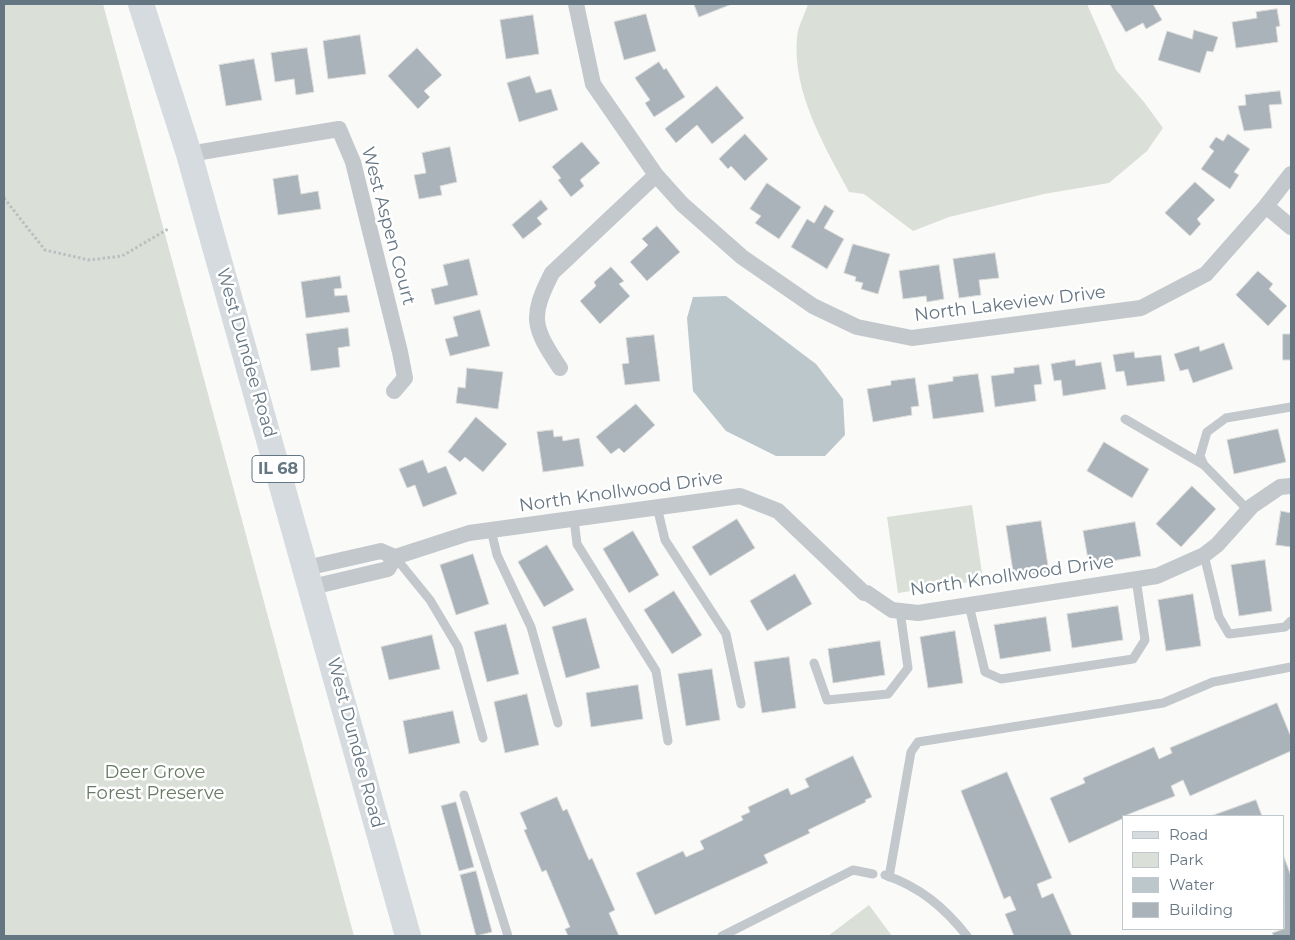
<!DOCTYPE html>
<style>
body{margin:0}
#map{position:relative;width:1295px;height:940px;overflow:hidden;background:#fafaf8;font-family:Montserrat,sans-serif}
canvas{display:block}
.frame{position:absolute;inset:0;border:5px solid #657683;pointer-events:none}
.legend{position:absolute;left:1122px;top:815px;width:162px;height:115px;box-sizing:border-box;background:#fff;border:1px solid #c1c8cd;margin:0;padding:6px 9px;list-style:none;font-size:15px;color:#657683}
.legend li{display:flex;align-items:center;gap:10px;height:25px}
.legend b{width:25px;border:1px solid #c1c8cd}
</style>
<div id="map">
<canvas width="1295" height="940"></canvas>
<div class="frame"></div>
<ul class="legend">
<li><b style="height:6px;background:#d6dbdf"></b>Road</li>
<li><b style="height:14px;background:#dadfd7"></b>Park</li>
<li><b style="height:14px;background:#bbc7cb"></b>Water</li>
<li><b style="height:14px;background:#aab3b9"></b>Building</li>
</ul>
</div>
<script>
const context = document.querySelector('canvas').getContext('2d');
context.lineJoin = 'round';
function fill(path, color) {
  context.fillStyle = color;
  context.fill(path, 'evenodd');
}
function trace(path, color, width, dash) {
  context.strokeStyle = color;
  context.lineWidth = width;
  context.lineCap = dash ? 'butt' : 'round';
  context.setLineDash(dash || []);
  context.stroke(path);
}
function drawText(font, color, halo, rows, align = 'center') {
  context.font = font + ' Montserrat,sans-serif';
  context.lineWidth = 5;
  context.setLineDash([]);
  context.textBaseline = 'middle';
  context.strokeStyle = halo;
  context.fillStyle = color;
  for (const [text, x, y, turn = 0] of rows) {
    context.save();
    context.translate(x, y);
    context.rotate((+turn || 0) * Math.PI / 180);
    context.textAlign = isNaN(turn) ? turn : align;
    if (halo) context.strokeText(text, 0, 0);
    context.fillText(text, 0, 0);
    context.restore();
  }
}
fill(new Path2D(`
 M4 4H103L354 936H4Z
 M808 4H1087L1116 70 1144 102 1163 128 1147 151 1109 183 1044 194 949 217 913 231 864 194 849 192C824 145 792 92 797 37 798 26 805 14 808 4Z
 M972 505 983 580 898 593 887 517Z
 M869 905 892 936H828Z`), '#dadfd7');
fill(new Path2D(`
 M726 296 816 364 843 399 845 435 825 456H776L726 431 693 391 687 318 693 297Z`), '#bbc7cb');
const building = new Path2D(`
 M694 4H732L699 17Z
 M1110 4H1153L1162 20 1146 29 1143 23 1126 32Z
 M1277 9 1280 26 1276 27 1278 42 1236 48 1232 22 1257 18 1256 12Z
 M646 14 656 51 624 60 614 22Z
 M533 15 539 54 506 59 500 20Z
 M1194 30 1218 37 1213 52 1207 51 1200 73 1158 60 1167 31 1192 39Z
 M360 35 366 74 328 79 323 41Z
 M307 48 314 92 296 95 294 79 275 82 271 53Z
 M417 48 442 75 424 91 430 97 418 109 388 76Z
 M254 59 262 100 226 106 219 65Z
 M659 62 664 70 666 68 685 97 654 117 645 103 650 100 635 78Z
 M530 76 536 93 551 89 558 110 519 122 507 83Z
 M717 86 744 118 712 144 697 125 676 143 665 129Z
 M1280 91 1282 104 1269 105 1272 128 1244 131 1238 106 1246 105 1245 95Z
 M745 134 768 159 745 181 731 166 728 169 719 159Z
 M1228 134 1250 149 1234 172 1239 175 1230 189 1201 169 1214 151 1209 147 1216 137 1223 141Z
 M582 142 600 163 580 180 584 186 571 197 558 180 561 178 552 167Z
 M450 147 457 182 440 186 442 195 419 199 414 175 426 173 422 153Z
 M298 175 301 194 318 191 321 209 278 215 273 179Z
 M1195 182 1215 200 1197 219 1201 224 1190 236 1165 213Z
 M767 183 801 207 779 239 755 223 761 216 750 209Z
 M541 200 548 209 537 218 542 224 523 239 512 225Z
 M825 205 834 211 824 228 844 239 827 269 791 247 807 219 814 223Z
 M657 226 680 252 647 281 630 262 648 245 642 239Z
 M853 244 890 254 878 294 861 289 863 283 855 281 856 277 844 273Z
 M995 253 999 278 979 280 981 295 959 298 953 259Z
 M469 259 478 295 435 305 431 289 448 285 443 265Z
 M939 265 944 299 927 302 926 296 903 299 899 271Z
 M611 267 624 281 619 284 630 296 600 324 580 301 596 286 594 282Z
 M1258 271 1273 284 1269 289 1287 306 1268 326 1236 295Z
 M340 276 342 288 334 289 335 296 347 295 350 312 306 318 301 282Z
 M480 310 490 346 450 356 445 339 458 336 453 317Z
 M348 328 350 346 338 348 340 367 311 371 306 334Z
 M1283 334H1291V360H1283Z
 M654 335 660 381 625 385 622 364 629 363 626 338Z
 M1224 343 1233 369 1193 383 1188 369 1180 371 1174 354 1199 346 1200 351Z
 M1134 352 1135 358 1161 355 1165 381 1127 386 1124 371 1116 372 1113 355Z
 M1075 360 1076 366 1101 362 1106 389 1063 396 1061 380 1054 381 1051 364Z
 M1039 365 1042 384 1034 385 1036 401 995 407 991 376 1014 373V368Z
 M467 368 503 372 498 409 456 403 458 387 465 388Z
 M978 374 984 412 933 419 928 385 953 381V377Z
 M915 378 919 406 911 407 912 415 873 422 867 389 891 385V381Z
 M636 404 655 425 624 453 619 448 611 454 596 437Z
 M476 417 507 444 483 472 465 457 460 462 448 452Z
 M1278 429 1286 462 1234 474 1227 440Z
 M553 430 554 437 562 436 563 441 579 438 584 466 543 472 537 432Z
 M1104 442 1149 469 1132 498 1087 471Z
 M423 460 428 473 446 466 457 494 423 507 415 485 407 488 399 469Z
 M1192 486 1216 509 1181 547 1156 524Z
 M1281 511 1291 513V547L1276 545Z
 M737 519 755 548 710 576 692 547Z
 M1041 521 1049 572 1014 578 1006 526Z
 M1135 522 1141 556 1089 565 1083 531Z
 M633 531 659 575 629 593 603 549Z
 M547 545 574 590 544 607 518 562Z
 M473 554 489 604 456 615 440 565Z
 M1265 560 1272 611 1239 616 1231 565Z
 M795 574 812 604 767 631 750 601Z
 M674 591 702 635 672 654 644 610Z
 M1193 594 1201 646 1166 651 1158 600Z
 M1118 606 1123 640 1072 648 1067 614Z
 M1046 617 1051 651 1000 659 994 625Z
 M586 618 600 668 566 678 552 627Z
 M506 624 519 674 487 682 474 632Z
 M955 631 963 683 928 688 920 637Z
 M432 635 440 669 389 680 381 647Z
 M880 641 885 675 833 683 828 649Z
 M789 657 796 708 762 713 754 662Z
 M712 669 720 720 686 726 678 674Z
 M638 685 643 719 591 727 586 693Z
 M527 694 539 745 505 753 494 702Z
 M1277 703 1291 737V751L1190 796 1183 780 1171 786 1175 796 1124 816V818L1069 843 1050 798 1085 783 1083 778 1154 747 1159 759 1172 753 1170 748Z
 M453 711 460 743 409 754 403 721Z
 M853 756 872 797 865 800 866 802 808 830 810 833 764 855 768 863 655 915 636 873 683 851 686 857 704 849 700 841 743 820 741 816 750 812 748 807 788 788 791 795 809 787 805 779Z
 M1007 772 1052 878 1037 884 1042 898 1053 893 1072 936H1014L1005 914 1016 910 1010 896 1004 899 961 791Z
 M557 797 563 811 567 809 589 860 592 858 615 910 609 913 619 936H568L565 929 570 927 546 870 542 872 524 830 527 829 520 813Z
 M1256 800 1262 816H1211Z
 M456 802 474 867 459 871 441 806Z
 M1284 857 1291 876V936H1274L1272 933 1284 929Z
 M476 871 492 932 476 936 460 875Z`);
fill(building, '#aab3b9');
trace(building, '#dcdcda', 1);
trace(new Path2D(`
 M4 198 45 250 89 260 122 256 168 229`), '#bbbfc2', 3, [2.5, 2.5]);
trace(new Path2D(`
 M1125 419 1204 465 1248 510
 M1204 465 1200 456 1207 432 1226 418 1291 407
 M657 507 665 540 726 634 741 704
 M574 519 577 544 656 671 668 741
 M491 530 497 555 531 627 558 723
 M1204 555 1219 617 1229 634 1285 627 1291 621
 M395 557 430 600 458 647 483 738
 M969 605 985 672 1001 679 1133 659 1145 640 1136 579
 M814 663 827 700 888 694 908 668 900 611
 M464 795 508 936
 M885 875C920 887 944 907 967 936
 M889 877 911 752 918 742 1163 703 1213 682 1291 667
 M722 936 853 870 873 874`), '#c3c8cc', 9);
trace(new Path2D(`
 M576 4 593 84 656 175 682 204 742 257 813 306 857 327 912 338 1141 308 1206 274 1266 206 1291 174
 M189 154 339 129 353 162 400 352 405 378 394 391
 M1266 206 1291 227
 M560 368C533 327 529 318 552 273L656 175
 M306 568 381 551 395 557 469 533 740 496 778 511 864 593H867L892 610 918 613 1157 576 1204 555 1217 545 1252 506 1280 487 1291 486
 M312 587 388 569 395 557`), '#c3c8cc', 16);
trace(new Path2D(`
 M141 4 189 154 408 936`), '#d6dbdf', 26);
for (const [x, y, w] of [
 [278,469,52]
]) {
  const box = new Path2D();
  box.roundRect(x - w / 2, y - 13.5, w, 27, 4);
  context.fillStyle = '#fff';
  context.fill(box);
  trace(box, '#657683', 1);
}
drawText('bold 16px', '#657683', null, [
 ["IL 68",278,469]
]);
drawText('18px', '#657683', '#fff', [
 ["West Aspen Court",388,226,75],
 ["North Lakeview Drive",1010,304,-7],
 ["West Dundee Road",246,353,74],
 ["North Knollwood Drive",621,492,-8],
 ["North Knollwood Drive",1012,576,-8],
 ["West Dundee Road",355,743,75]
]);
drawText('18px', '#687a64', '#fff', [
 ["Deer Grove",155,773],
 ["Forest Preserve",155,794]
]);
</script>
